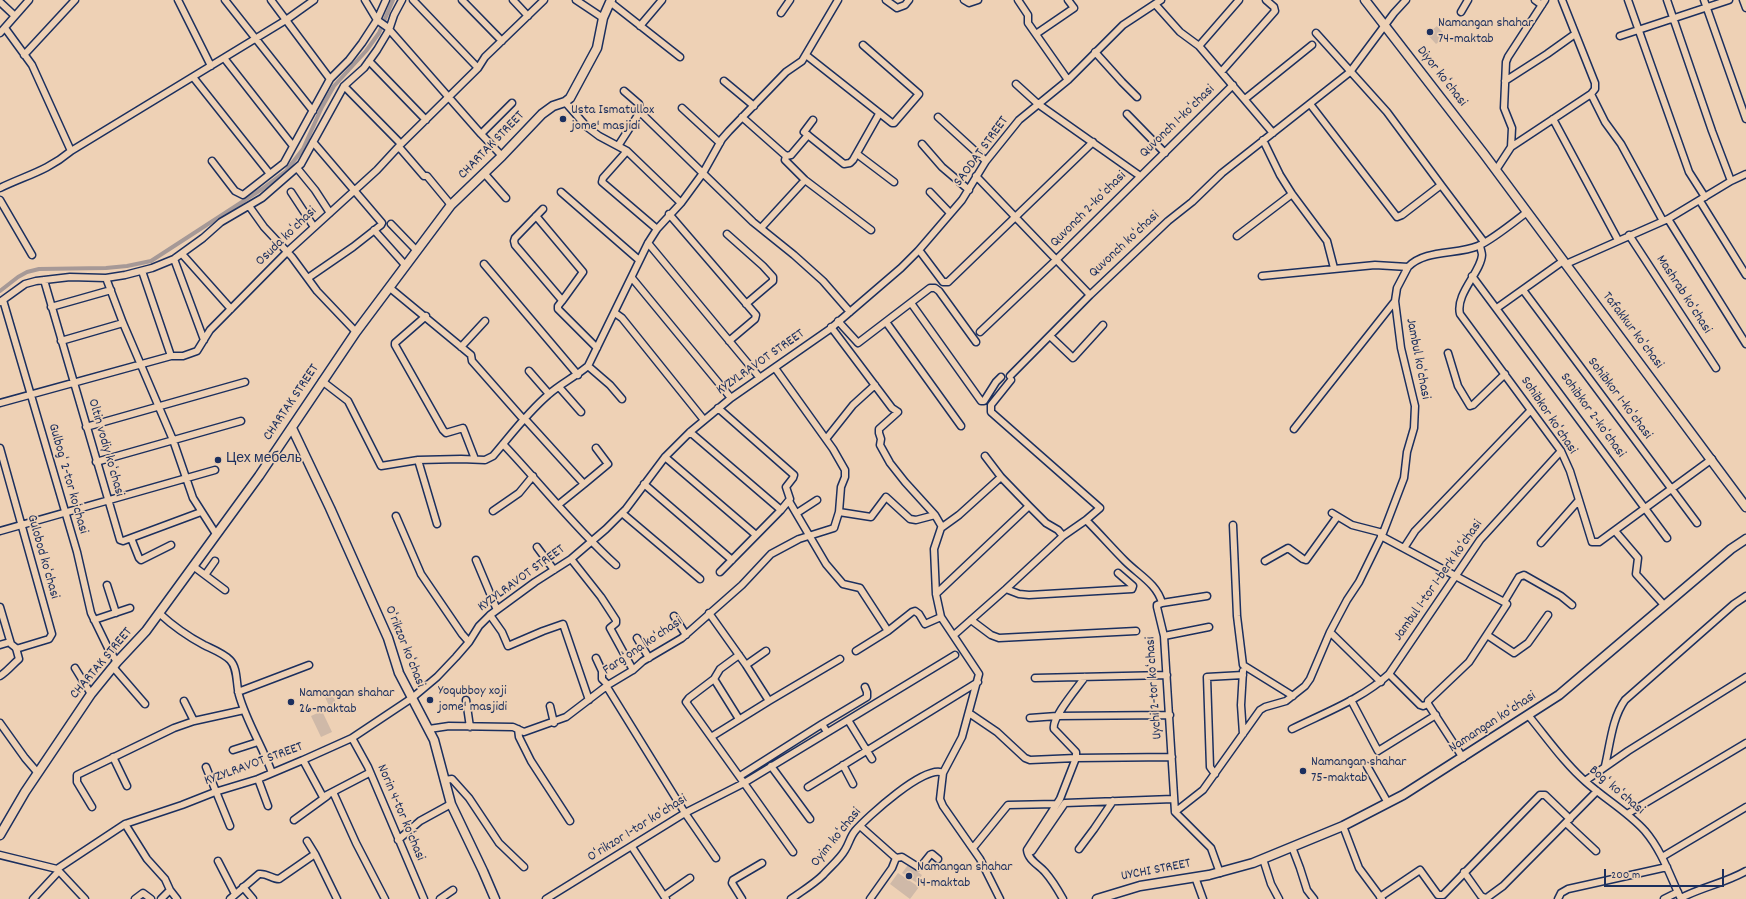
<!DOCTYPE html>
<meta charset="utf-8">
<style>
body{margin:0}
#map{position:relative;width:1746px;height:899px;overflow:hidden;background:#eed1b5;font-family:Dekko,sans-serif}
canvas{display:block}
.scale{position:absolute;left:1604px;top:869px;width:120px;height:18px;box-sizing:border-box;border:2px solid #1b2f5e;border-top:0;padding-left:5px;font-size:12px;line-height:14px;white-space:nowrap;color:#1b2f5e;-webkit-text-stroke:3px #eed1b5;paint-order:stroke}
</style>
<div id="map">
<canvas width="1746" height="899"></canvas>
<div class="scale">200 m</div>
</div>
<script>
const context = document.querySelector('canvas').getContext('2d');
context.lineJoin = 'round';
function fill(path, color) {
  context.fillStyle = color;
  context.fill(path, 'evenodd');
}
function trace(path, color, width, dash) {
  context.strokeStyle = color;
  context.lineWidth = width;
  context.lineCap = dash ? 'butt' : 'round';
  context.setLineDash(dash || []);
  context.stroke(path);
}
function drawText(font, color, halo, rows, align = 'center') {
  context.font = font + ' Dekko,sans-serif';
  context.lineWidth = 3.5;
  context.setLineDash([]);
  context.textBaseline = 'middle';
  context.strokeStyle = halo;
  context.fillStyle = color;
  for (const [text, x, y, turn = 0] of rows) {
    context.save();
    context.translate(x, y);
    context.rotate((+turn || 0) * Math.PI / 180);
    context.textAlign = isNaN(turn) ? turn : align;
    if (halo) context.strokeText(text, 0, 0);
    context.fillText(text, 0, 0);
    context.restore();
  }
}
fill(new Path2D(`
 M1437 26 1446 36 1436 44 1427 34Z
 M331 692 337 705 330 708 324 695Z
 M322 711 332 732 321 737 311 716Z
 M908 865 922 875 917 883 902 873Z
 M898 873 919 887 910 899 890 884Z`), '#cfb9a8');
trace(new Path2D(`
 M0 291 18 277 27 272 39 269 106 268 127 266 151 261 262 189 286 171 303 149 322 107 334 86 366 51 379 33 393 0`), '#a69997', 4);
const minor = new Path2D(`
 M178 0 211 66
 M225 0 313 111
 M271 0 330 79
 M365 0 377 20 387 27 481 134 502 156
 M413 0 478 68
 M462 0 502 41
 M513 0 528 16
 M576 0 603 18
 M886 0 897 8 905 5 909 0
 M964 0 969 3 978 0
 M1018 0 1028 15V23L1068 80
 M1535 0 1542 5
 M1628 0 1689 172 1705 197
 M1667 0 1712 131 1731 181
 M1704 0 1746 119
 M1743 0 1746 8
 M0 2 15 16
 M610 2 680 57
 M1155 4 1180 32 1199 46 1273 133
 M1461 12 1468 0
 M781 13 790 0
 M640 26 662 0
 M5 28 32 65 71 151 286 20 314 0
 M0 33 29 0
 M1036 34 1074 8 1068 0
 M1620 36 1729 0
 M1199 46 1239 0
 M1095 52 1122 82 1137 97
 M24 55 75 0
 M806 55 892 123H894L919 94 863 45
 M224 58 293 146
 M369 61 426 120
 M1222 71 1275 11 1274 7 1266 0
 M193 77 270 174
 M724 81 754 106
 M1505 81 1547 54 1575 34
 M1016 84 1038 104 1140 176
 M344 86 401 144
 M624 91 639 104 640 112 753 222 794 255 823 281 850 312
 M1591 94 1605 122 1621 144 1663 221
 M1245 99 1312 45
 M565 102 587 127 599 136 627 151 681 203
 M1310 104 1397 217 1402 215 1441 185 1387 112 1316 33
 M682 108 720 143
 M1127 114 1165 153
 M742 117 786 156 791 155 808 135
 M938 117 986 161
 M1553 119 1618 240
 M813 120 804 132 844 164 850 163 853 160 879 114
 M481 134 512 103
 M1263 140 1280 175 1292 194 1327 241 1334 268
 M922 144 942 167 969 190
 M618 146 640 112
 M399 147 424 176H427L451 205
 M1511 147 1591 94 1595 89V83L1562 0
 M627 151 603 178 602 182 657 229
 M857 154 894 182
 M786 156 785 160 805 180 871 230
 M212 161 235 191 243 195 284 163 330 79 349 60 362 43 377 20 386 0
 M297 168 315 190 330 213
 M1496 170 1511 147 1512 128 1504 108 1506 62 1508 57 1545 0
 M484 173 506 198
 M976 176 1090 295
 M1441 185 1484 242
 M0 188C27 175 47 171 71 151
 M291 192 314 227
 M561 192 639 260
 M930 192 950 213
 M0 200 32 255
 M1700 201 1746 275
 M249 206 264 227 292 257 317 291 356 332
 M543 209 515 238 514 241 515 245 561 299 562 301 558 306V309L597 348
 M669 214 756 315 755 319 729 341
 M536 216 583 272 562 301
 M1668 219 1746 344
 M391 224 417 251
 M761 228 805 180
 M374 230 406 266
 M727 234 763 266 773 277V281L746 304
 M1629 235 1716 368
 M1237 236 1292 194
 M648 243 760 378
 M1480 245C1480 248 1482 252 1482 255 1481 272 1455 294 1460 314L1561 451 1570 471 1592 542H1599L1712 459
 M919 250 943 282H948L1093 142
 M182 254 231 309
 M174 259 204 340
 M484 264 578 375
 M1566 264 1668 219 1731 181 1746 174
 M142 271 171 356
 M1262 276 1375 265 1408 267C1425 249 1457 255 1478 246 1492 240 1514 222 1527 212
 M1472 276 1667 538
 M106 278 123 323 173 440 193 498 216 534
 M308 278 353 247 381 225 382 223 313 142
 M632 278 731 398
 M44 280 120 540 123 541 201 512
 M390 288 471 355 472 361 524 420
 M1523 290 1697 523
 M3 300 77 552 91 613 108 648 117 662
 M0 302 25 284 36 281 70 277 106 278 125 275 152 268 174 259 203 238 221 222 262 198 301 164 344 86 364 68 377 50 389 30 394 15 402 0
 M911 303 981 401H984L996 382 1001 377
 M51 307 111 290
 M1497 308 1563 261
 M615 313 622 318 704 420
 M426 316 395 343V345L443 430 446 433 463 428 475 459
 M838 321 858 343 930 288H935L939 291 976 342
 M886 322 961 426
 M980 332 1056 260 1233 85
 M1050 336 1073 358 1103 325
 M61 341 123 323
 M461 347 485 321
 M1448 353 1458 386 1470 406 1473 405 1505 374
 M588 366 610 385 622 399
 M775 368 833 449 845 470V477L841 487 839 512 871 517 886 497 910 519 916 520 935 515 905 482 890 463 880 445 881 439 879 433V429L898 412 892 408 831 327
 M529 371 549 394
 M1010 376 1090 295 1168 221 1192 202 1222 173 1350 72 1394 13 1406 0
 M322 381 348 401 381 466 418 460 461 459 485 460 493 456C511 435 527 413 548 395 560 384 575 377 588 366L648 243 657 229 681 203 703 173 722 139 729 131 786 72 802 61 838 0
 M559 387 581 412
 M0 403 171 356H183L197 351 210 330 287 252 377 170 401 144 478 68 485 57 544 0
 M718 408 794 475 793 478 786 487 790 499 781 510
 M525 419 584 484 608 464 596 448
 M86 427 245 382
 M1294 429 1395 301 1397 288 1408 267
 M690 432 781 510 720 572
 M826 439 853 405 875 385
 M503 444C541 484 575 528 616 565
 M0 448 52 634 49 639 16 649
 M985 456 1001 477 1029 506 1046 523 1058 530 1063 536
 M665 457 756 535
 M418 460 437 524
 M96 462 241 421
 M644 484 732 560
 M789 501 826 564 843 584 860 588 888 631
 M558 505 584 484
 M493 511 519 493 533 476
 M622 513 700 579
 M797 513 817 500
 M1332 513 1352 525 1383 533
 M935 515 942 527
 M396 516 421 574 462 634 469 642
 M1086 520C1100 534 1112 548 1125 561 1139 575 1157 584 1162 603L1157 605V607L1164 636 1175 812 1211 848 1220 873
 M1233 525 1237 616 1243 665 1293 696
 M0 531 215 470
 M1615 531 1638 558 1636 574 1664 605
 M1381 536 1504 602
 M131 538 139 558 141 560 171 545
 M1541 543 1579 500
 M537 547 554 570
 M1404 548 1415 531 1530 411
 M571 559 601 597 616 620V623L610 628 633 670
 M476 560 497 610
 M215 561 205 575 225 590
 M1265 561 1288 548 1303 559 1306 560 1337 517
 M193 566 205 575
 M107 585 116 613
 M1006 589 1019 594 1029 595 1132 589 1133 586 1118 573
 M936 594 1029 506
 M1504 602 1519 577 1524 575 1561 596 1572 605
 M1162 603 1207 596
 M0 607 11 644 16 648 19 659C12 665 8 671 0 676
 M159 613C173 626 187 636 204 645 212 649 223 653 230 660 238 668 236 684 239 695 247 723 263 747 272 773
 M709 613 746 665 766 651
 M490 615 502 632 508 646 543 631 563 624 589 700
 M674 616 686 635
 M94 620 130 608
 M971 620 991 635 999 638 1136 631
 M1330 632 1381 682
 M954 635 1006 589 1063 536 1086 520 1100 508 991 412V405L1011 380
 M1487 635 1514 653 1528 643 1548 615
 M1164 636 1209 627
 M637 638 649 658
 M0 645 10 642
 M856 651 888 631 912 612 915 611 919 614 925 624 941 617
 M596 658 602 671V679L608 685
 M113 667 145 704
 M75 668 91 694
 M1389 674 1420 705 1423 706 1428 704
 M1035 678 1167 675
 M714 679 739 719
 M607 687 685 813 716 858
 M238 692 309 665
 M466 700 470 727
 M1351 700 1378 751 1436 715
 M184 701 194 721
 M769 701 840 659
 M1428 704V701L1469 662 1507 604 1504 602
 M1428 704 1463 758
 M550 706 554 723
 M969 713 997 732 1025 758 1030 760 1076 758 1172 757
 M1528 715C1547 738 1564 763 1586 782 1605 799 1628 812 1645 831 1662 851 1670 876 1681 899
 M1030 718 1057 716 1170 715
 M848 720 872 759
 M0 723 25 758 37 772
 M822 724 867 697V692L865 687
 M429 729 449 726 513 727 524 732 566 717 608 685 633 670 643 661 682 638 742 585 771 554 799 539 834 528 839 512
 M518 729 519 737 531 761 570 821
 M1292 729C1324 713 1362 699 1389 674L1480 540 1561 451
 M1243 734 1241 705 1243 671
 M711 737 769 701 746 665
 M352 738 368 767 424 899
 M233 750 258 742
 M113 757 127 786
 M303 760 323 797 369 773
 M843 765 853 784
 M771 766 810 819
 M1367 766 1388 803
 M1605 766C1610 745 1612 718 1625 700L1734 604 1746 596
 M206 767 230 826
 M1215 774 1210 767 1207 677 1243 675
 M740 776 822 724 827 732
 M258 779 268 806
 M444 780 452 779 469 798 499 843 524 867
 M1585 781 1628 751 1746 677
 M808 787 978 682
 M333 792 356 843 385 899
 M92 807 77 782V775L174 728 194 721 244 710
 M1175 812 1203 790 1260 710 1265 707 1286 701 1305 686 1310 679 1330 632 1347 600 1359 582 1383 533 1404 478 1407 452 1414 428 1415 406 1401 348 1395 301
 M1627 814 1746 743
 M294 820 327 796
 M1566 823 1596 851
 M125 824 147 859 165 879 170 890 177 899
 M860 826 896 858 892 868 870 899
 M1343 826 1359 868 1382 899
 M398 840 420 821 451 804
 M307 841 315 854 337 899
 M632 847 666 899
 M1292 847 1300 868 1307 890 1314 899
 M973 848 1008 805 1056 804
 M1079 849 1094 829 1113 801
 M1032 851 1065 803 1173 799
 M793 852 744 783 955 655
 M0 855 57 869 125 824 182 805 215 792 258 779 303 760 352 738 412 698 437 677 456 657 469 642 479 626 490 615 535 582 571 559 606 529 626 509 665 457 690 432 731 398 830 329 901 268 919 250 962 200 986 161 1019 120 1068 80 1123 25 1161 0
 M1662 857 1746 807
 M896 858 902 857 918 867 922 865 930 855 932 854 938 859
 M1263 859 1271 884 1279 899
 M218 861 235 894
 M57 869 85 899
 M1464 872 1481 896 1485 898 1488 897 1503 886 1597 791
 M1195 877 1203 899
 M243 887 253 899
 M664 896 690 878
 M1380 897 1420 870 1438 895H1443L1540 795H1545L1570 819
 M1681 898C1702 887 1725 883 1746 871
 M33 899 59 871
 M135 899 143 893 151 899
 M161 899 170 890
 M230 899 259 874C267 873 272 879 279 879L315 854
 M440 899 453 890
 M546 899 685 813 744 783 686 702 689 698 714 679 720 669 739 655
 M742 899 732 883 733 880 762 863
 M791 899C802 891 814 884 823 875 830 867 840 859 845 850 849 844 850 837 855 831 866 818 926 763 943 773
 M1000 899 980 859 943 806 940 799 943 773 962 737 979 674 941 617 936 594 934 549 941 528 959 515 1001 477
 M1063 899C1058 890 1052 880 1045 872 1039 865 1028 860 1027 850L1060 799 1076 758V752L1054 729C1051 718 1078 687 1085 677
 M1558 899 1561 893 1568 889 1667 867
 M1664 899 1678 892`);
const major = new Path2D(`
 M1365 0 1484 154 1746 507
 M292 428 330 508 388 638 399 673 434 740 451 804 483 871 495 899
 M0 835 25 792 91 694 117 662 146 631 259 476 356 332 451 205 502 156 542 114 553 106 565 102 570 98 597 48 603 18 611 0
 M1097 899 1140 886 1209 875 1253 863 1343 826 1403 795 1559 695 1731 549 1746 539`);
trace(minor, '#1b2f5e', 9);
trace(major, '#1b2f5e', 11);
trace(minor, '#eed1b5', 6);
trace(major, '#eed1b5', 8);
for (const [x, y, r, color] of [
 [1430,32,4,"#1b2f5e"],
 [563,119,4,"#1b2f5e"],
 [218,460,4,"#1b2f5e"],
 [430,700,4,"#1b2f5e"],
 [291,702,4,"#1b2f5e"],
 [1303,771,4,"#1b2f5e"],
 [909,876,4,"#1b2f5e"]
]) {
  const dot = new Path2D();
  dot.arc(x, y, r, 0, 2 * Math.PI);
  context.fillStyle = color;
  context.fill(dot);
  trace(dot, '#eed1b5', 1.5);
}
drawText('14px', '#1b2f5e', '#eed1b5', [
 ["Namangan shahar",1438,24],
 ["74-maktab",1438,40],
 ["Usta Ismatullox",571,111],
 ["jome' masjidi",571,127],
 ["Цех мебель",226,460],
 ["Yoqubboy xoji",438,692],
 ["jome' masjidi",438,708],
 ["Namangan shahar",299,694],
 ["26-maktab",299,710],
 ["Namangan shahar",1311,763],
 ["75-maktab",1311,779],
 ["Namangan shahar",917,868],
 ["14-maktab",917,884]
], 'left');
drawText('14px', '#1b2f5e', '#eed1b5', [
 ["Diyor koʻchasi",1441,77,52],
 ["Quvonch 1-koʻchasi",1178,122,-44],
 ["CHARTAK STREET",492,146,-46],
 ["SAODAT STREET",982,152,-54],
 ["Quvonch 2-koʻchasi",1089,210,-45],
 ["Osuda koʻchasi",287,237,-44],
 ["Quvonch koʻchasi",1125,245,-43],
 ["Mashrab koʻchasi",1683,295,57],
 ["Tafakkur koʻchasi",1632,331,53],
 ["Jambul koʻchasi",1417,359,79],
 ["KYZYLRAVOT STREET",761,363,-35],
 ["Sohibkor 1-koʻchasi",1619,399,53],
 ["CHARTAK STREET",292,403,-56],
 ["Sohibkor koʻchasi",1548,416,56],
 ["Sohibkor 2-koʻchasi",1592,416,54],
 ["Oltin vodiy koʻchasi",105,448,74],
 ["Gulbogʻ 2-tor koʻchasi",67,479,74],
 ["Gulobod koʻchasi",42,557,74],
 ["KYZYLRAVOT STREET",522,579,-36],
 ["Jambul 1-tor 1-berk koʻchasi",1439,581,-55],
 ["Oʻrikzor koʻchasi",404,647,68],
 ["Fargʻona koʻchasi",643,647,-34],
 ["CHARTAK STREET",102,664,-50],
 ["Uychi 2-tor koʻchasi",1155,688,-94],
 ["Namangan koʻchasi",1493,723,-33],
 ["KYZYLRAVOT STREET",254,765,-20],
 ["Bogʻ koʻchasi",1616,791,40],
 ["Norin 4-tor koʻchasi",400,813,67],
 ["Oʻrikzor 1-tor koʻchasi",638,829,-32],
 ["Oyim koʻchasi",837,838,-51],
 ["UYCHI STREET",1156,871,-11]
]);
</script>
